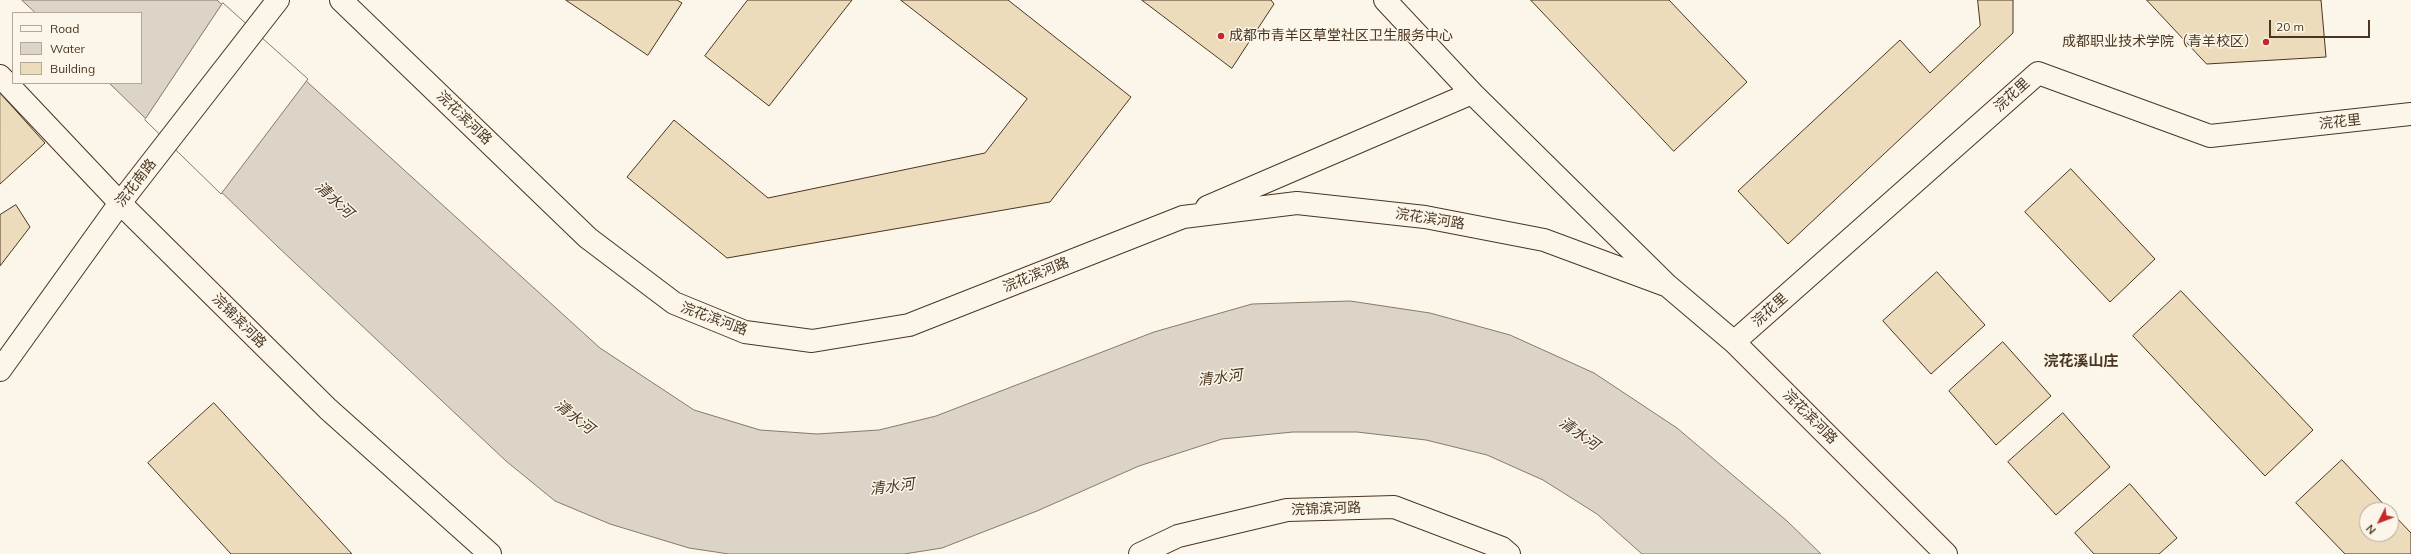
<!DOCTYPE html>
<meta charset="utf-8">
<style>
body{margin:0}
#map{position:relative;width:2411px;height:554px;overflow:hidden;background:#fbf6e9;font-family:Mulish,sans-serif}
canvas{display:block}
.legend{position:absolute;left:12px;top:12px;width:130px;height:72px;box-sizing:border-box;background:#fbf6e9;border:1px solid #b4a999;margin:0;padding:5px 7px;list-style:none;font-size:12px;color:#4a3520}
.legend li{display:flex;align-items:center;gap:8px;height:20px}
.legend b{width:20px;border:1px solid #b4a999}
.north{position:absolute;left:2359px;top:502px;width:40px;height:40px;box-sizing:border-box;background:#fbf6e9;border:1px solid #b4a999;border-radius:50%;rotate:228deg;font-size:11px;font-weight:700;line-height:16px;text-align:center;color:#4a3520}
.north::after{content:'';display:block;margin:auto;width:14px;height:18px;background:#c62828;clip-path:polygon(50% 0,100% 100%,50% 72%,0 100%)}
.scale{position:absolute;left:2269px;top:20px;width:101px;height:18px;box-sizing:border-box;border:2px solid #4a3520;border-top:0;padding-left:5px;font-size:12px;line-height:14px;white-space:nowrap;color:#4a3520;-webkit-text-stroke:3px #fbf6e9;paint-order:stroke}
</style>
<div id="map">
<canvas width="2411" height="554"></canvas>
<ul class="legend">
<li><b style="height:5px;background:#fbf6e9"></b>Road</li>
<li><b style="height:11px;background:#dcd4c6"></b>Water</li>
<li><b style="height:11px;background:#ecdcbc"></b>Building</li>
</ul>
<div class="north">N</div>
<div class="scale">20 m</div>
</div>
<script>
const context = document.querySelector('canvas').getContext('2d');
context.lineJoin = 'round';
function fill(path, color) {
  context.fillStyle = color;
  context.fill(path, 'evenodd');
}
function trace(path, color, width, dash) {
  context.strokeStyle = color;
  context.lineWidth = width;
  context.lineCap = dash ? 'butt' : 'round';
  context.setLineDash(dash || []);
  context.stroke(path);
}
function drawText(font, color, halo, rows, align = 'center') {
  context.font = font + ' Mulish,"Noto Sans SC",sans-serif';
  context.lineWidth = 3;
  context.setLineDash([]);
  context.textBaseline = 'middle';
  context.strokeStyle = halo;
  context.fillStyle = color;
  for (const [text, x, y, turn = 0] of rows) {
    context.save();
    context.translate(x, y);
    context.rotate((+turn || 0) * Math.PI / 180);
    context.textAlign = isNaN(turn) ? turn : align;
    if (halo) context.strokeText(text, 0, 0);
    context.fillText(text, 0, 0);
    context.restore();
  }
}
const water = new Path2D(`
 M22 0H217L600 348 694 410 760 430 817 434 879 430 936 416 1154 332 1252 304 1350 301 1430 313 1510 335 1594 373 1677 428 1787 521 1821 554H1642L1597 514 1543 480 1487 455 1426 440 1357 432H1293L1222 439 1139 466 1037 511 942 548 904 554H729L689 548 610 524 555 501 506 461 278 247 109 83H141V13H36Z`);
fill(water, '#dcd4c6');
trace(water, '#887966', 1);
const pier = new Path2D(`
 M223 3 308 79 221 194 145 120Z`);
fill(pier, '#fbf6e9');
trace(pier, '#887966', 1);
const building = new Path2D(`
 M566 0H677L682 3 648 55Z
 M748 0H852L769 106 705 56Z
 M901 0H1008L1131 97 1050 202 727 258 627 177 674 120 768 198 985 153 1027 99Z
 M1142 0H1271L1274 4 1232 68Z
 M1531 0H1669L1747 82 1674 151Z
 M1978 0H2013V33L1788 244 1738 191 1900 40 1930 73 1980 26Z
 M2147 0H2321L2326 57 2207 64Z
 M0 93 45 143 0 184Z
 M2071 169 2155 259 2110 302 2025 212Z
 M16 205 30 227 0 266V215Z
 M1937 272 1985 325 1931 374 1883 321Z
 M2181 291 2313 430 2265 476 2133 336Z
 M2003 342 2051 396 1996 445 1949 391Z
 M214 403 352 554H231L148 463Z
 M2063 413 2110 467 2056 515 2008 462Z
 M2342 460 2389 510H2367V534H2391V512L2411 533V554H2345L2296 503Z
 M2130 484 2177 538 2159 554H2094L2075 533Z`);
fill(building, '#ecdcbc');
trace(building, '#4a3520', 1);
const street = new Path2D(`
 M341 0 588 238 674 303 745 332 812 341 909 325 1183 217 1297 203 1425 217 1544 240 1668 286
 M1385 0 1472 93 1668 286 1734 342 1946 554
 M0 76 120 203 328 409 490 554
 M1207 207 1472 93
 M1734 342 2038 73 2210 136 2411 114
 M1140 554 1178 536 1287 510 1394 507 1502 548 1509 554`);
const secondary = new Path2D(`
 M0 370 120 203 278 0`);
trace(street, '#4a3520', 24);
trace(secondary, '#4a3520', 24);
trace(street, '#fbf6e9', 22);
trace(secondary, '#fbf6e9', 22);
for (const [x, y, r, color] of [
 [1221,36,4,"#c62828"],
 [2266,42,4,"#c62828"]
]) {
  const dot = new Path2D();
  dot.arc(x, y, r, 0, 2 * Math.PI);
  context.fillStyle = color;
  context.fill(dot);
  trace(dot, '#fbf6e9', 1.5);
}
drawText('14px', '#4a3520', '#fbf6e9', [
 ["成都市青羊区草堂社区卫生服务中心",1229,36],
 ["成都职业技术学院（青羊校区）",2258,42,"right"]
], 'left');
drawText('14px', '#4a3520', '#fbf6e9', [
 ["浣花里",2012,95,-42],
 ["浣花滨河路",464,118,44],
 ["浣花里",2340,122,-6],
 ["浣花南路",136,183,-52],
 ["浣花滨河路",1430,219,9],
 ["浣花滨河路",1036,275,-22],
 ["浣花里",1770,310,-42],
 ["浣花滨河路",714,319,20],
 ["浣锦滨河路",239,321,45],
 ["浣花滨河路",1810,417,45],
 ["浣锦滨河路",1326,509,-2]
]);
drawText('italic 15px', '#4a3520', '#fbf6e9', [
 ["清水河",334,200,43],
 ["清水河",1220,378,-7],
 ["清水河",574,417,38],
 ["清水河",1579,434,35],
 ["清水河",892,487,-7]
]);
drawText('bold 15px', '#4a3520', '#fbf6e9', [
 ["浣花溪山庄",2081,361]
]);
</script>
